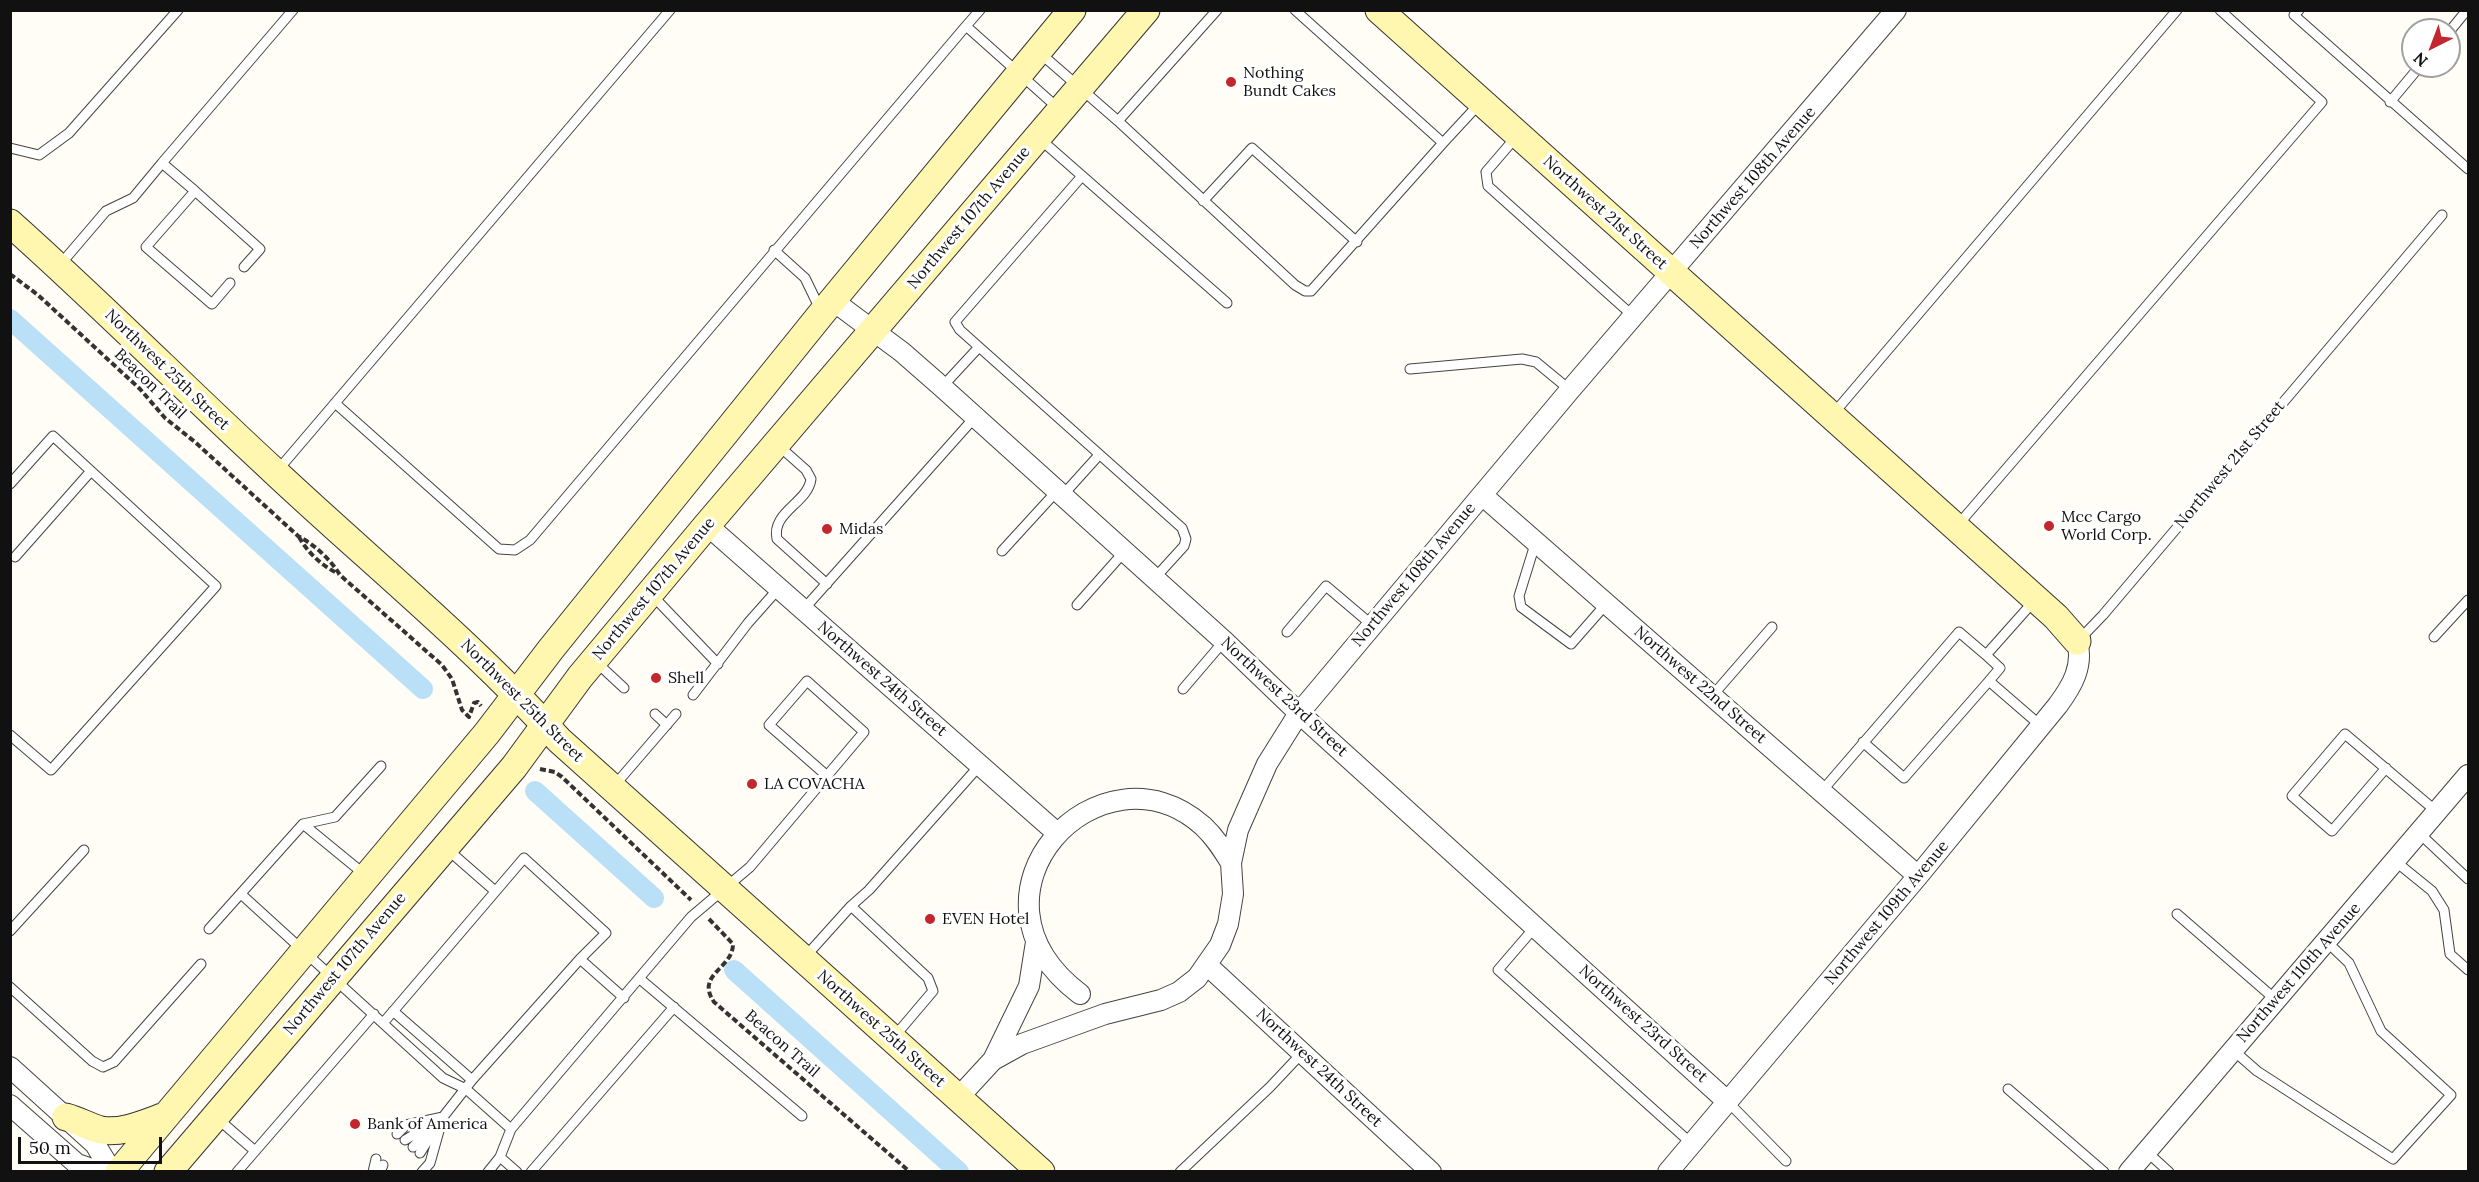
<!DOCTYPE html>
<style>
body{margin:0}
#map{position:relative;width:2479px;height:1182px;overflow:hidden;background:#fffdf5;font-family:Lora,serif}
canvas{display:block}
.frame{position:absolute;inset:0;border:12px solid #111;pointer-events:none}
.north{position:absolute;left:2401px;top:18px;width:60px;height:60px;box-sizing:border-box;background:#fff;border:2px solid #a0a0a0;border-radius:50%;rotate:222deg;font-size:16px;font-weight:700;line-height:24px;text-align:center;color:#111}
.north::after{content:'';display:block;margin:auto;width:21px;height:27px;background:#c4262e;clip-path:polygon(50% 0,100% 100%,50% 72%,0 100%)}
.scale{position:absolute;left:18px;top:1137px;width:144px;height:27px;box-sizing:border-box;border:3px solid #111;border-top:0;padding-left:8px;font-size:18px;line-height:21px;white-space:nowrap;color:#111;-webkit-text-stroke:4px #fff;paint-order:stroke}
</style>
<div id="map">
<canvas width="2479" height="1182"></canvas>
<div class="frame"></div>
<div class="north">N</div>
<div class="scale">50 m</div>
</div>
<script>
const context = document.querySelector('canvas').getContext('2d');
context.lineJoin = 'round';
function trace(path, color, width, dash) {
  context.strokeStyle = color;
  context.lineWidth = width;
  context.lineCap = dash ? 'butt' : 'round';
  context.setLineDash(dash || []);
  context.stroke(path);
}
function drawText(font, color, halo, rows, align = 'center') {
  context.font = font + ' Lora,serif';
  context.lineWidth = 6;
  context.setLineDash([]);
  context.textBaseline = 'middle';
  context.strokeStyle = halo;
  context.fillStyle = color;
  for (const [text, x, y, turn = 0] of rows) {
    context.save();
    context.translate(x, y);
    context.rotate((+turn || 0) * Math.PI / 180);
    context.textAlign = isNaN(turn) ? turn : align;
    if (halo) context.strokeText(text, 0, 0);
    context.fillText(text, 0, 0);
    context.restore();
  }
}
trace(new Path2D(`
 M10 319 423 689
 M535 791 654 898
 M734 970 959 1172`), '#b9e0f7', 20);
const lane = new Path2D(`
 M980 10 966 26 1059 109
 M2299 10 2294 15 2468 169
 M2449 32 2467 10
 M1040 53 1118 121 1295 285 1305 291H1311L1443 143 1295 10
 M2390 102 2420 66
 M1118 121 1217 10
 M1516 137 1486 172 1488 186 1633 316
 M1040 139 1227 303
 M1443 143 1480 103
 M10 148 39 155 69 133 178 10
 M1082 176 955 322 960 330 1182 528 1186 539 1184 546 1154 579
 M195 191 260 249 244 267
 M1203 201 1252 148 1357 242
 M774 250 805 278 820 309
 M59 266 106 211 133 198 162 163
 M230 283 212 304 146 247 195 191 162 163 293 10
 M1410 369 1522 359 1536 362 1570 390
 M942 387 979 347
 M335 403 499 549 515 550 530 540 966 26
 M1834 413 2177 10
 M779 446 806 470 811 479C808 503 771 512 777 539L827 584
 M278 470 670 10
 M10 484 53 436 216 586 51 770 10 735
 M1062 496 1099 455
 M1957 526 2322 102 2220 10
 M1536 541 1519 596 1521 607 1571 644 1607 603
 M1002 551 1056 492
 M15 557 91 471
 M651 594 718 664
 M1077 605 1124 552
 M803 610 975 417
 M1287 632 1326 586 1372 625
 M2434 637 2468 600
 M2079 640 2103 615 2442 215
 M1986 655 2000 668 1989 681 2041 726
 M595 661 624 688
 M1183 689 1224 641
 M693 695 748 623 779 588
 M1713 695 1772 627
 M655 714 667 725
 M1863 742 1904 778 1989 681
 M2386 768 2332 831 2292 796 2345 734 2437 812
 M614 786 676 714
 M1821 792 1959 632 1986 655 2034 601
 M303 824 364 874
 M2419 833 2468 879
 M447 849 495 891
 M2395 861 2432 891 2444 910 2450 954 2468 970
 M241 894 443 1078 466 1089 511 1129
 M851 906 869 890 980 765
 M2177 914 2276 1000
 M1535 927 1498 970 1692 1144
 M209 929 303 824 335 817 381 766
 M10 931 84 850
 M806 956 851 906 928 978 933 991 894 1037
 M640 979 802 1116
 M10 987 92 1061 103 1067 114 1062 201 964
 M393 1011 472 1080
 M384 1022 524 858 606 933 580 959 624 998
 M2233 1050 2257 1071 2393 1159 2451 1095 2381 1031 2349 963 2326 941
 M2008 1089 2104 1172
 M1728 1102 1786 1161
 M218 1119 255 1151
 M397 1134 406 1125 443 1117
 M405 1140 430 1125
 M413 1147 443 1117 472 1080 580 959
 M2146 1151 2169 1172
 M420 1153 433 1132
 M500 1157 517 1172
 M237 1172 374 1014
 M373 1172 376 1159
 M380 1172 383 1165
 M422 1172 430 1163 442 1120
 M488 1172 500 1157 511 1129 691 917 750 867 864 732 807 681 769 725 826 775
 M531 1172 674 1007
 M1180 1172 1270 1087 1303 1052`);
const street = new Path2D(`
 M832 300 902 352 942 387 1224 641 1299 713 1728 1102
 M1482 495 1918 876
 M707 525 1057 833
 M1207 965 1431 1172
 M1080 994C948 894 1101 735 1203 826 1215 837 1223 850 1231 863
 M993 1060 1029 986 1036 942
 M10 1067 95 1144 112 1172
 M958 1098 993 1060 1022 1044 1105 1014 1161 1000 1179 992 1197 978 1220 945 1228 924 1233 894 1231 863 1238 830 1267 764 1299 713 1570 390 1896 10
 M10 1105 77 1164 100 1172
 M1668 1172 1918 876 2058 705C2072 686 2084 666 2077 641
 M2129 1172 2468 775`);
const secondary = new Path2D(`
 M1379 10 2056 617 2077 641
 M10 223C101 304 186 390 275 472 370 561 471 643 559 740L1041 1172
 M66 1117C78 1120 89 1127 101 1130 122 1134 145 1123 165 1116
 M119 1172 487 733 551 649 822 313 1072 10
 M168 1172 514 767 580 677 707 525 1146 10`);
trace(lane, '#444', 11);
trace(street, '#444', 22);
trace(secondary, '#333', 29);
trace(new Path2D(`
 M10 274 38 295 140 389 165 418 195 442 298 536C315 545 330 559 340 575L442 665 452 679 462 710 469 717 474 703 478 702 481 706
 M299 537C308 553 322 566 339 574
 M540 769 555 772 562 777 691 900
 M709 919 733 944C733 969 695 974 714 1002L910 1172`), '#333', 4, [6, 3]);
trace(lane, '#fff', 9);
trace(street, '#fff', 20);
trace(secondary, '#fff6b0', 27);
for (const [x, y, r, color] of [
 [1231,82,6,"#c4262e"],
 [2049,526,6,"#c4262e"],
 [827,529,6,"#c4262e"],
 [656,678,6,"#c4262e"],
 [752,784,6,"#c4262e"],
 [930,919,6,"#c4262e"],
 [355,1124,6,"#c4262e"]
]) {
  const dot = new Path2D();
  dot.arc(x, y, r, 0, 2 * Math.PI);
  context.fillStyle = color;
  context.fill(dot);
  trace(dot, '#fff', 2);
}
drawText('16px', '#111', '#fff', [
 ["Nothing",1243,73],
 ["Bundt Cakes",1243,91],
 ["Mcc Cargo",2061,517],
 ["World Corp.",2061,535],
 ["Midas",839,529],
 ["Shell",668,678],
 ["LA COVACHA",764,784],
 ["EVEN Hotel",942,919],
 ["Bank of America",367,1124]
], 'left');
drawText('16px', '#111', '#fff', [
 ["Northwest 108th Avenue",1753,178,-49],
 ["Northwest 21st Street",1605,213,42],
 ["Northwest 107th Avenue",969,218,-50],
 ["Northwest 25th Street",167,370,44],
 ["Beacon Trail",150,384,44],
 ["Northwest 21st Street",2230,465,-50],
 ["Northwest 108th Avenue",1414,575,-50],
 ["Northwest 107th Avenue",654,589,-50],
 ["Northwest 24th Street",882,679,41],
 ["Northwest 22nd Street",1700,685,41],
 ["Northwest 23rd Street",1284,697,43],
 ["Northwest 25th Street",522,701,45],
 ["Northwest 109th Avenue",1887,913,-50],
 ["Northwest 107th Avenue",345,964,-50],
 ["Northwest 110th Avenue",2299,973,-49],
 ["Northwest 23rd Street",1643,1024,42],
 ["Northwest 25th Street",881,1029,42],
 ["Beacon Trail",782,1044,41],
 ["Northwest 24th Street",1319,1068,43]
]);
</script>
